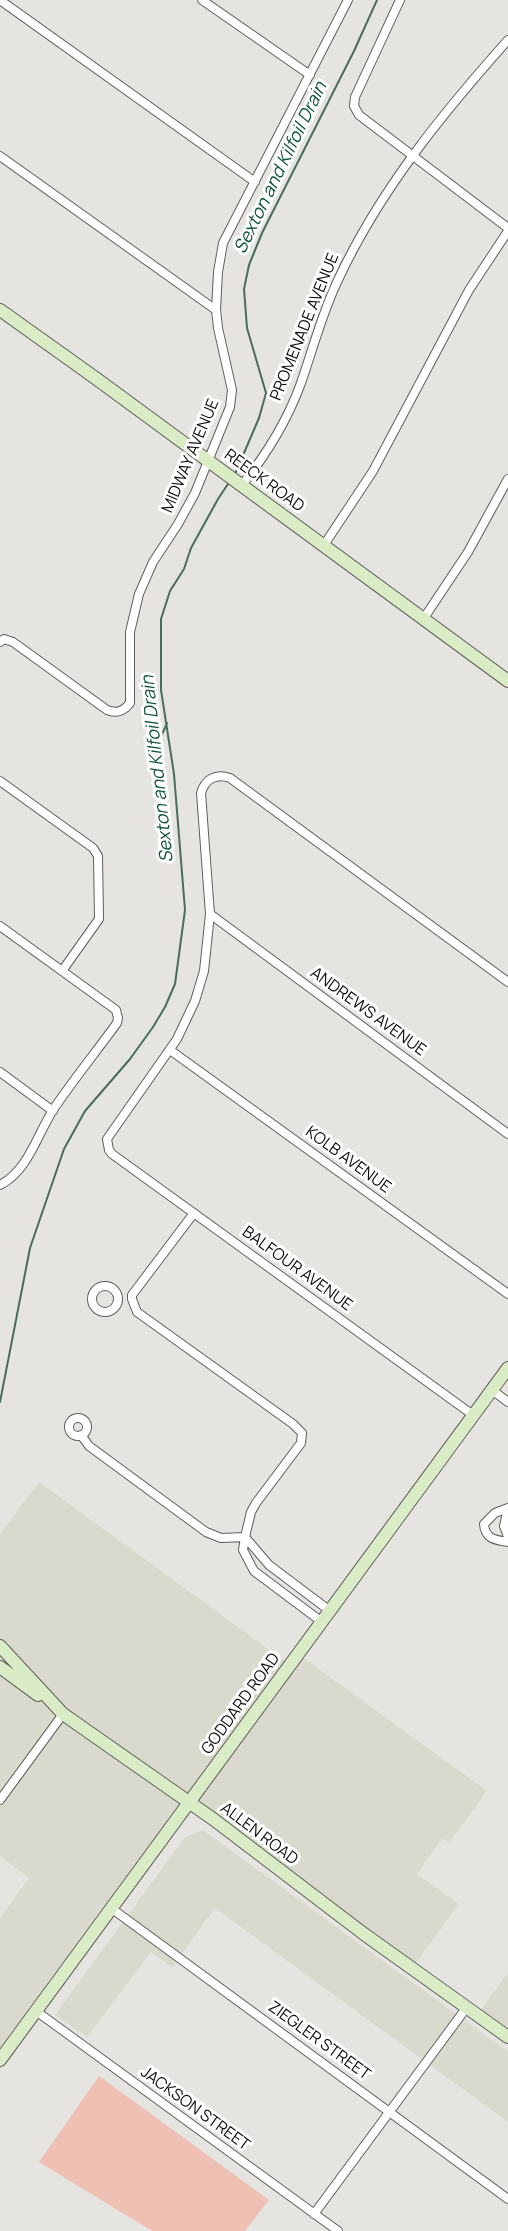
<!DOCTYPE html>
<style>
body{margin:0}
canvas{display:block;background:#e5e4e1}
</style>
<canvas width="508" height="2231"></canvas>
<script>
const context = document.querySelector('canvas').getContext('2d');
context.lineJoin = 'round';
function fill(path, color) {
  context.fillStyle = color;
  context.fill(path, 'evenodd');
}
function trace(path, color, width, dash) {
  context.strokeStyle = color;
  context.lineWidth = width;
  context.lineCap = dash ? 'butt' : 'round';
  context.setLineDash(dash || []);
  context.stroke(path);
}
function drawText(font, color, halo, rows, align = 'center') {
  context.font = font + ' Manrope,sans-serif';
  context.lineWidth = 6;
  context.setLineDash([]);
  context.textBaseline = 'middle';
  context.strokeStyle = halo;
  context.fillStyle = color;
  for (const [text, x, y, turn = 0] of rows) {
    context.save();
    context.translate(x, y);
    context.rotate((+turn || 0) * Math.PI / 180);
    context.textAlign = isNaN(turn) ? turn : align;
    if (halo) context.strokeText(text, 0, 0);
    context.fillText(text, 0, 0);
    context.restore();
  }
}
fill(new Path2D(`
 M39 1482 290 1665 298 1654 487 1791 449 1843 442 1838 417 1874 459 1904 412 1968 188 1804 0 2060V1918L29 1878 0 1856V1534Z
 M203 1830 508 2052V2122L215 1908 172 1967 151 1952 87 2037 55 2015 185 1837Z
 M508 1973V2037L477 2015Z`), '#dad9ce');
fill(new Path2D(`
 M99 2076 269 2200 245 2231H152L39 2162Z`), '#efc1b4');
trace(new Path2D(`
 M235 474 259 418 266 393 247 328 244 289 249 265 262 233 354 51 377 0
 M157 746 167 723
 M0 1402 30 1248 64 1149 85 1111 130 1059 153 1027 165 1007 175 984 185 910 174 774 161 690V619L170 591 184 569 191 548 218 499 230 481`), '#496d5c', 2);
const street = new Path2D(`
 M0 0 255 182
 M202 0 310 75
 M400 0 355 97 354 106 359 115 508 228
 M0 156 216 310
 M242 485C266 455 288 419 301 383 313 349 322 313 338 280 380 190 442 114 508 40
 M324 545 373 471 469 290 508 231
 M424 618 468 552 508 479
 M0 642 4 639 13 642 107 710C117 714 124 711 130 703V632L139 594 153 562 178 524 195 493 230 407 232 390 218 328 216 310 218 272 223 243 348 0
 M0 781 93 848 98 856 99 919 62 971
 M210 914 508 1134
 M0 926 116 1010 118 1018 117 1023C96 1052 73 1080 53 1110 37 1135 28 1171 0 1185
 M170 1050 508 1294
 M0 1072 53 1111
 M92 1299a13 13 0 1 1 26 0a13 13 0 1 1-26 0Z
 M132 1299V1295L194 1213
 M492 1390 508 1402
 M473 1415 112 1154 109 1150 107 1139 177 1039 195 1001 204 971 210 914 201 793C205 779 216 773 230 778L508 982
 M69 1427a9 9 0 1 1 18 0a9 9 0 1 1-18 0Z
 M81 1435 89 1446 206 1532 221 1538 245 1537 251 1512 256 1503 301 1443 302 1433 293 1424 137 1312 132 1299
 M508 1508 495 1513 484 1524C485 1539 495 1540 508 1542
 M508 1508 504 1526 508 1537
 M322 1622 254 1571 243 1550 245 1537 269 1565 330 1611
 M0 1800 63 1714
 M111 1908 508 2199
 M36 2011 338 2231
 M314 2214 467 2007`);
const secondary = new Path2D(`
 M0 310 94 377 508 681
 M0 1646 63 1714 213 1819 364 1934 508 2037
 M0 1667 38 1695
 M0 2060 508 1368`);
trace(street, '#5f5e5c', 10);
trace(secondary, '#5f5e5c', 14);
trace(street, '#fff', 8);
trace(secondary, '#d9ecc6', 12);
drawText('16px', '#0e0d0c', '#fff', [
 ["PROMENADE AVENUE",305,327,-68],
 ["MIDWAY AVENUE",191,456,-67],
 ["REECK ROAD",264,481,36],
 ["ANDREWS AVENUE",368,1012,36],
 ["KOLB AVENUE",348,1160,36],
 ["BALFOUR AVENUE",297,1269,36],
 ["GODDARD ROAD",241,1704,-54],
 ["ALLEN ROAD",259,1834,37],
 ["ZIEGLER STREET",319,2041,36],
 ["JACKSON STREET",195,2109,36]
]);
drawText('italic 18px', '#10533b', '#fff', [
 ["Sexton and Kilfoil Drain",281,168,-64],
 ["Sexton and Kilfoil Drain",158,769,-96]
]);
</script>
